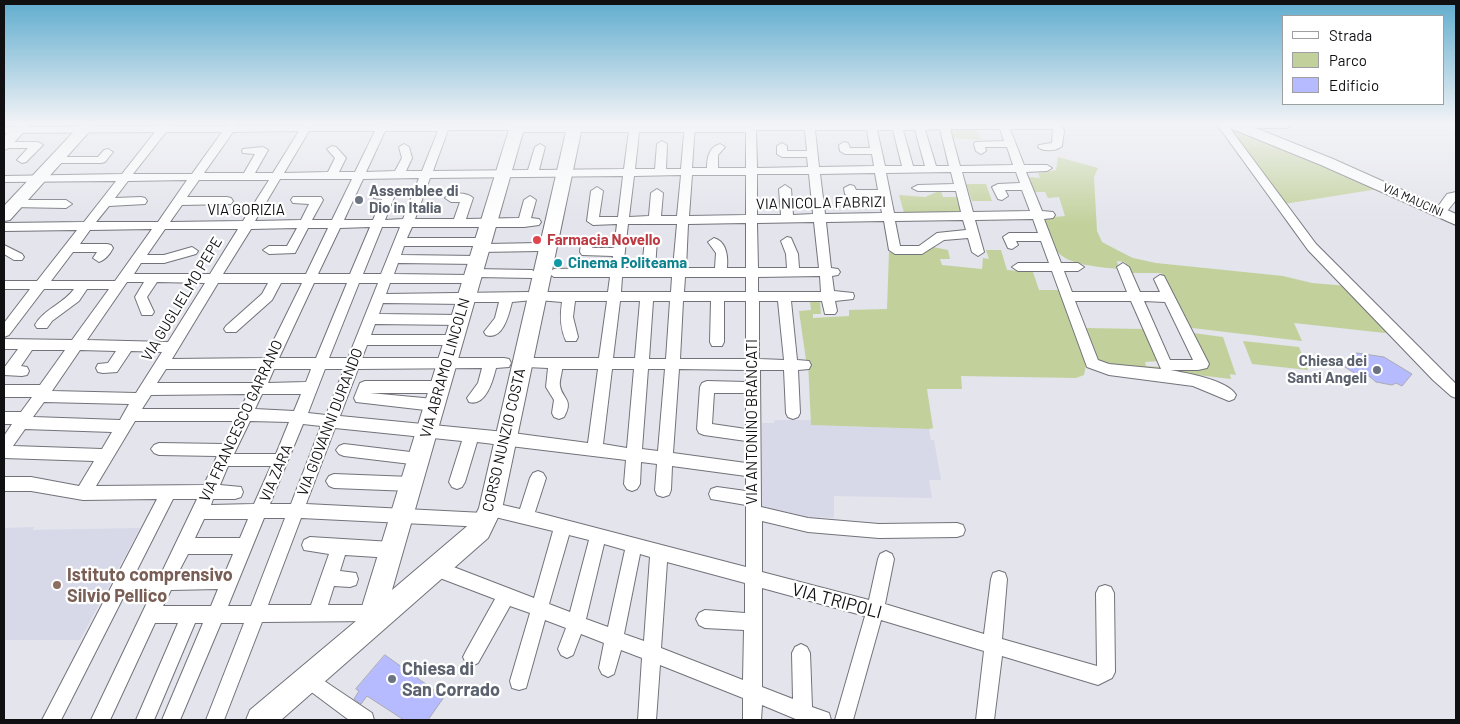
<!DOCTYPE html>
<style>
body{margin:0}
#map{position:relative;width:1460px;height:724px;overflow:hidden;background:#e3e4ec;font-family:Barlow,sans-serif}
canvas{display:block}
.frame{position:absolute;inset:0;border:5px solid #101013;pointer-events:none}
.legend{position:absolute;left:1282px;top:15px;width:162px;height:90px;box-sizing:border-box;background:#fff;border:1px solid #9f9fa1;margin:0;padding:6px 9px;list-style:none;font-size:15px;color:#101013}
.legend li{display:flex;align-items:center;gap:10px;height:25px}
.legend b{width:25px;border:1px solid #9f9fa1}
</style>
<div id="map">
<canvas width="1460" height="724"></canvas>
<div class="frame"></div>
<ul class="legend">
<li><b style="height:6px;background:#fff"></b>Strada</li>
<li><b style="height:14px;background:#c2d19b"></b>Parco</li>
<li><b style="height:14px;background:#b6bafe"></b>Edificio</li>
</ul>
</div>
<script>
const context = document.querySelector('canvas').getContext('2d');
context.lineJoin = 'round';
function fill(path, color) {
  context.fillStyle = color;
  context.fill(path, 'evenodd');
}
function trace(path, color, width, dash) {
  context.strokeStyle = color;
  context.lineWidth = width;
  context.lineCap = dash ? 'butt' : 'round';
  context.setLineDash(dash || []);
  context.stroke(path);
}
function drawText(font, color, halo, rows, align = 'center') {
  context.font = font + ' Barlow,sans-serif';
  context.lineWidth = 4.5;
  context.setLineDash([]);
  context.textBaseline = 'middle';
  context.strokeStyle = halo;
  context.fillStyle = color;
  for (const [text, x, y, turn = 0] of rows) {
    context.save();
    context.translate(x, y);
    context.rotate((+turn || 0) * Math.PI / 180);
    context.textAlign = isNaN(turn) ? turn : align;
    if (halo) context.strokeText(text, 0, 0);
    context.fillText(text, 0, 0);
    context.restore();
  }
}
fill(new Path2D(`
 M775 420H811L812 425 929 429 931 440H934L941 480H929L932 498 834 496V518L820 517V523L761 511 762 423H774Z
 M34 527 33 530 140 528 80 640H4V528Z`), '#d7d8e8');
fill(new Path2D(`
 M1225 125 1378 189 1284 204Z
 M949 129H977L981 140 951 138Z
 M1058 157 1098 168 1094 177 1097 231 1102 242 1119 251 1133 258 1156 263 1283 276 1312 283 1348 286 1389 331 1385 333 1294 323 1302 341 1192 328 1193 333 1223 337 1236 375 1230 374 1231 379 1098 363 1085 328 1144 329 1160 361 1145 362 1146 366 1203 370 1206 368 1161 273H1130L1125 262 1117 261 1119 269C1102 267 1067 266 1056 250 1050 242 1047 228 1043 218L1065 216 1059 197 1048 198 1045 192H1035L1029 177 1040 178 1038 173 1056 170Z
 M966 184H986L992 201H972Z
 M941 190 943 197H959L962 212 904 213 899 195 925 197Z
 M933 247 948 250 950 259H940L942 265 982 269 983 258 989 259 986 250H1001L1007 270 1033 272 1039 290H1059L1086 365 1084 375 1076 378 961 376 962 389H927L933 428 929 429 811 425 808 361 806 360 799 311 811 310 810 301 820 302 821 314H813V318L849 316V310L887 309 889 252 912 254 924 252Z
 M1243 341 1299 347 1308 370 1252 364Z`), '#c2d19b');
const building = new Path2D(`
 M1357 353 1384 357 1412 374 1402 386 1396 383 1392 385 1376 382 1369 376 1356 374 1342 365Z
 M385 655 444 697 428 720H404L367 696 361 704 354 699 359 691 356 689Z`);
fill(building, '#b6bafe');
trace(building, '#a9aab2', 1);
const street = new Path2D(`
 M162 123H172L171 126H227L228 123H238L237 126 303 125 304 123H314L313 125H378L379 123H389L388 125 517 124 522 127 517 130H448L433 171 528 170 535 147 540 144 545 147 539 170 624 169 630 123H640L635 169H655L657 144 662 141 667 144 666 169H681L685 123H695L692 168H707C707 158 709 147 720 144L725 147 718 155V168H746V127L751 124H1061L1064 131 1062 146C1057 151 1043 152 1038 147L1039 145 1052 143 1053 129H1010L1024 165H1047L1052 168 1047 171 1026 172 1042 211 1053 212 1055 215 1053 218 1044 219 1061 263H1078L1084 267 1078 271H1064L1072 292H1127L1117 267 1123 263 1129 267 1140 292H1160L1154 279 1160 275 1164 276 1209 364 1207 368 1198 370H1170C1186 373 1228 380 1236 395L1234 399 1229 401 1193 386 1109 375 1087 367 1052 271H1018L1012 267 1018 263H1049L1041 241H1016L1018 245 1012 249 1008 248 1003 237 1009 233H1038L1033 219 975 220 984 252 978 256 972 252 968 238 944 240 922 254H895L889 250 884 221 826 222 831 268 838 269 840 272 838 275 832 276 834 291 853 293 854 296 853 299 835 301 837 311 835 314H825L822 301H791L797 360 809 361 811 365 809 369 798 370 800 413 798 417 793 419 788 417 786 413 784 370H760L761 507 808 518 879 524 957 523 963 525 965 530 963 535 957 537 879 538 808 532 762 521V572L869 600 878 559 880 554 886 551 892 554 894 559 885 604 984 634 991 579 993 573 999 571 1005 573 1007 579 1002 639 1097 666 1096 593 1099 587 1105 585 1111 587 1114 593 1115 672 1112 678 1098 685 1002 656 994 720H976L984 651 881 620 853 720H835L865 616 762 588V687L793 699 792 653 795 647 801 644 807 647 810 653 812 707 829 713 831 720H798L762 705 761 720H743V698L660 665 656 720H638L642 658 621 650 614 674 608 677 602 674 599 668 604 643 581 634 573 655 567 658 561 655 558 649 566 628 545 620 526 688 519 690 512 688 510 681 530 613 510 606 478 663 472 666 466 663 463 657 466 651 495 599 432 575 430 569 432 563 438 561 534 598 553 531 491 516 493 520 491 525 485 527 301 518 268 605H311L329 554 304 550 302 545 304 540 310 537 392 542 398 545 400 550 398 555 392 558 345 555 340 571 356 573 358 579 356 585 350 587 334 586 328 605H373L379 607 382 613 379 619 373 621 262 622 224 720H206L244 623H221L180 720H162L203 623H195L154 720H136L178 623H155L110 720H91L153 590H127L61 720H42L157 499 83 500 31 491H4V477H31L79 486 94 461 4 458V436L12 424H4V412H21L32 397H4V385H40L65 350H32L21 366 27 367 29 371 27 375 22 376 4 375V368L18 349H4V339L72 340 109 289H87L79 301 52 321 47 328H37L35 325C44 309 63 304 74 289H44L9 335 4 337V323L30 289H4V281H37L77 230 4 231V223L84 222 116 181 4 182V176L122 174 155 132 4 133V127L160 126ZM940 129 949 166H936L925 130ZM950 129H1000L1004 141 975 142 974 144 976 151 981 154 986 151 985 147H1007L1013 165 960 166ZM756 130H805L807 151H787V146L782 143 777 146V154L782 157H807L808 167 757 168ZM815 130H867L870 148H850L848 143 844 142 839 145 840 151 845 154H872L874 166 819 167ZM877 130H893L902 166H885ZM903 130H915L925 166H913ZM299 131 273 173H255L268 150 263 147 243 149 242 151 243 153 255 154 244 173H204L233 132ZM309 131H375L355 172H339L346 158 336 147 332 146 327 149 335 158 328 172 284 173ZM385 131H438L422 171H406L412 158 409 147 404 144 399 147 402 158 395 171 366 172ZM166 132H222L192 174H133ZM951 172 954 184 918 185 912 188 918 191H956L961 212 894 213 886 173ZM962 172H1016L1020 183 998 184 992 187 998 199 1002 200 1008 196 1005 190H1022L1030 211 973 212ZM875 173 878 190H856L854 186 850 185 844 188 845 194 851 198H879L882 213 825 214 820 174ZM757 174H809L813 214 793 215 791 189 785 185 779 189 781 215H757ZM681 175 677 216H661L663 193 657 189 651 193 649 216 629 217 634 176ZM692 175H746V215L689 216ZM623 176 618 217H599L603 191 597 187 591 191 587 221 593 225 617 224 614 248H592L593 243 587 239 581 243 580 252 582 255 613 256 611 268 554 269 548 273 554 277H610L608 292H543L538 294 537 297 538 300 562 302C560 315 560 328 566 341H576L578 337 573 317 575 301H607L599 358H531L526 359 524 363 526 367 548 368 546 387 554 400 552 413 554 417 559 419 564 417C574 399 562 399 560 386 559 381 562 374 562 369H598L588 443 505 432 340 416 358 369 482 368 478 383 467 398 469 402C486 407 493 380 496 368L509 367 511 363 509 359 504 358H362L367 345H454L459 344 461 340 459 336 454 335H371L375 324 460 325 465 323 467 320 465 317 460 315 379 314 383 303 466 304 471 302H499L495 318 484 332 486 335C503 341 509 314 512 302L533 300 534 297 533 294 528 292 386 294 390 283H472L476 282 477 277 532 278 538 274 532 270 473 269 469 270 468 275 394 274 398 263 477 264 483 260 477 256 401 255 404 246H476L477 251 481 252 539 251 545 247 539 243 487 244 486 239 482 238H407L412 227H524L539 225 541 222 539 219 531 218 536 200 530 196 524 200 519 218 466 219 473 198C467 192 451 192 445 198L451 202H460L454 219H415L430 178ZM419 178 403 219 385 220 395 195C390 190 377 190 372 195L374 198 382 199 373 220H344L363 179ZM280 179H352L332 220H312L323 200 321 197H293L291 200 293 203 309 204 301 220 255 221ZM187 180 158 222H96L109 206 145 204 147 201 145 198 141 197 115 198 128 181ZM199 180H269L243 221 170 222 182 205 231 204 233 201 231 198 227 197H187ZM963 220 966 230 937 233 919 246H900L895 221ZM814 222 819 268H799L798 254 791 238 787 237 781 241 786 254 787 268H758L757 223ZM746 223V268H727C728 257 727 242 714 238L708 242 716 253 715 268H686L688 224ZM628 224H677L673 268H655L657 240 651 236 645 240 642 268H623ZM370 227 350 274H318L340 228ZM382 227H400L381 274H363ZM297 228 287 246H269L263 250 269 254 295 253 308 228H328L306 274H223L251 229ZM152 229 115 281H51L73 252H97L93 258 99 262C105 260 110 254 113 248L111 245 107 244H80L90 230ZM165 229H238L210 274H134L141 263H164L196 254 198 251 192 247 164 255H147ZM820 276 821 292H758V277ZM622 277H672L671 292H621ZM685 277H746V292H684ZM127 282H144L135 297 142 315H152L154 312 147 297 157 282 205 283 168 342 87 340ZM218 283H268L262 294 226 326 224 329 226 332H236L272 300 281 283H302L265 358 172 359ZM314 283H347L316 358H279ZM359 283H378L348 358H329ZM620 301H640L635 358H613ZM653 301H670L666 359H649ZM683 301H711L710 342 712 346H722L724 342V301H746V359H680ZM759 301H778L784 360 759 359ZM1075 301H1131L1161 369 1109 364 1098 360ZM1144 301 1165 302 1193 360H1170ZM80 350 116 351 108 363 98 364 96 368 98 372 103 373 117 372 131 351 162 352 136 393 52 391ZM166 369H260L253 383H157ZM274 369H311L306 382 268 383ZM325 369H344L326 415 308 413ZM612 369H634L627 448 603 444ZM648 369H665L658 451 642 449ZM679 369 746 370V382L707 381 702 383 700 387 697 429 699 433 704 435 746 441V463L673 453ZM714 393H746V429L712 424ZM248 394 240 409H142L151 395ZM262 394H301L294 411 255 409ZM44 402 129 404 120 420 33 417ZM135 421H235L224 444 159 443 154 445 151 449 154 453 159 455 217 456 204 485 96 486ZM250 421 289 422 276 454H234ZM303 424 321 426 291 504H270ZM335 428 462 441 449 482 452 487 457 489 462 487 465 482 477 442 626 460 624 484 627 489 632 491 637 489 640 484 641 462 657 464 655 490 657 495 663 497 669 495 671 490 672 466 746 476V491L717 487 711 489 709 494 711 499 746 505V567L535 512 546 478 543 473 538 471 533 473 530 478 520 509 490 502 484 504 482 509 484 513 306 504ZM25 429 112 432 102 449 13 446ZM228 466H271L254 504 211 505 213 499H235L241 497 243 492 241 487 220 485ZM173 499H197L161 574H135ZM264 518H285L251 606H228ZM204 519H248L240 538H195ZM569 535 589 540 570 612 549 604ZM604 544 625 550 608 627 586 619ZM188 554H233L225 573H178ZM640 554 650 557 644 641 624 634ZM667 562 745 583V613L705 610 699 613 696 619 699 625 705 628 744 630 743 680 661 648ZM218 589 211 606H163L171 590Z
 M1216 123H1226L1316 244 1456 384V398L1451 396 1433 380 1308 250Z
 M1232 123H1291L1292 125 1287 128H1236L1232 127Z
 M4 142H38L43 145 26 162 22 163 17 160 28 148H4Z
 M108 149 113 152 105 162 101 163H56L51 160 56 157H98L104 150Z
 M1456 192V200L1444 215H1436L1434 212 1447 194Z
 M15 200H66L72 204 66 208 11 207 9 204 11 201Z
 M4 245 22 254 24 257 22 260H14L4 254Z
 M365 381H440L445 383 447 387 445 391 440 393H370L434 399 439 401 441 405 439 409 434 411 356 402 354 398 360 383Z
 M344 444 419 453 424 454 427 459 424 464 419 465 344 456 339 454 336 450 339 446Z
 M334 474 411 477 416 479 419 484 416 489 411 491 334 488 329 486 326 481 329 476Z
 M308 670 372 713 374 720H349L302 685 299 679 302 673Z`);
const secondary = new Path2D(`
 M17 123H32L9 148 4 150V136Z
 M82 123H97L10 220 4 221V206Z
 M511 123H758L756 130 751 132H581L502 509 488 538 281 720H246L250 710 362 616 360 613ZM523 132H566L479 508 472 522 392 590Z
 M1223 123H1243L1333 159 1456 214V225L1321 165 1225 126Z`);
trace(street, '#72737a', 2);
trace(secondary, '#72737a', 2);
fill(street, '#fff');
fill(secondary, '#fff');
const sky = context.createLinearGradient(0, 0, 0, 224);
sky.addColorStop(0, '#5facce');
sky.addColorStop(0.55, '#f2f3f6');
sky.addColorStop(1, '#f2f3f600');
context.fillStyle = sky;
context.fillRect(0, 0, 1460, 224);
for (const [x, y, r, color] of [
 [359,200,5,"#6b7280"],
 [537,240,5,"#e0444e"],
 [558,263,5,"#0f9aa8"],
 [1377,370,5,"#6b7280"],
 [57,585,5,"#8d6e63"],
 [392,679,5,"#6b7280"]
]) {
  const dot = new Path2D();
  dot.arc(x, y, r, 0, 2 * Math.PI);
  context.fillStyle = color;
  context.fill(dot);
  trace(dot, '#fff', 2);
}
drawText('12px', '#101013', '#fff', [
 ["VIA MAUCINI",1413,200,24]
]);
drawText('bold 15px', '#5b616d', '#fff', [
 ["Assemblee di",369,191],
 ["Dio in Italia",369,208],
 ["Chiesa dei",1367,361,"right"],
 ["Santi Angeli",1367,378,"right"]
], 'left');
drawText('15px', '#101013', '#fff', [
 ["VIA NICOLA FABRIZI",821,203,-1],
 ["VIA GORIZIA",246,210],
 ["VIA GUGLIELMO PEPE",182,299,-59],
 ["VIA ABRAMO LINCOLN",445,368,-74],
 ["VIA FRANCESCO GARRANO",241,421,-65],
 ["VIA GIOVANNI DURANDO",330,422,-69],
 ["VIA ANTONINO BRANCATI",752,422,-90],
 ["CORSO NUNZIO COSTA",504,440,-77],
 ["VIA ZARA",276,473,-67]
]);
drawText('bold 15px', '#be3a42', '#fff', [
 ["Farmacia Novello",547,240]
], 'left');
drawText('bold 15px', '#0d838f', '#fff', [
 ["Cinema Politeama",568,263]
], 'left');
drawText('bold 18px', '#785e54', '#fff', [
 ["Istituto comprensivo",67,575],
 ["Silvio Pellico",67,596]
], 'left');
drawText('18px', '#101013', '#fff', [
 ["VIA TRIPOLI",837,601,15]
]);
drawText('bold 18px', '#5b616d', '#fff', [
 ["Chiesa di",402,669],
 ["San Corrado",402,690]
], 'left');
</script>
